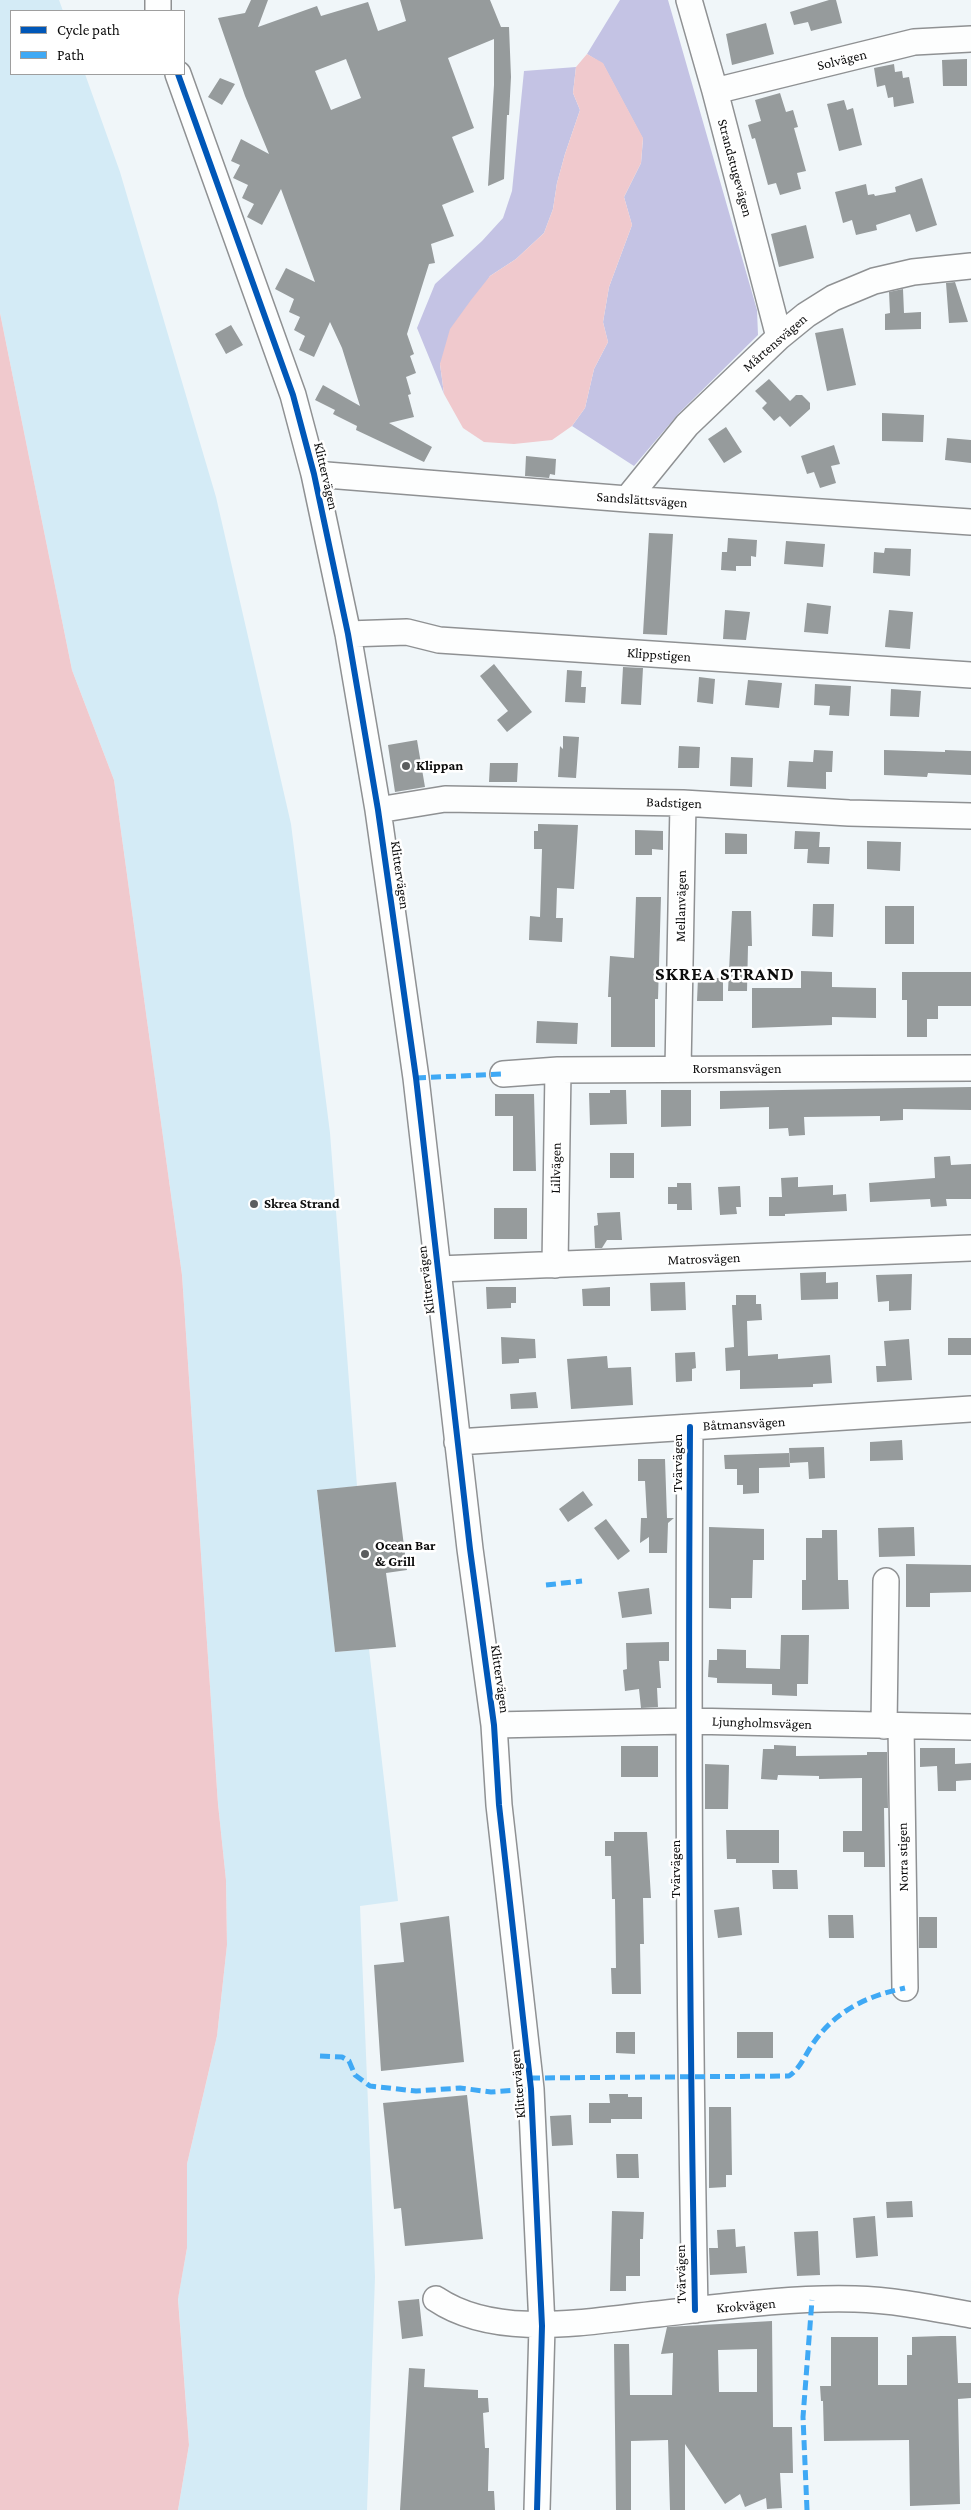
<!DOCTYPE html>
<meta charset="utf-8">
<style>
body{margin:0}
#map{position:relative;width:971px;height:2510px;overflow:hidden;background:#f0f6f9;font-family:"Crimson Pro",serif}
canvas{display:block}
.legend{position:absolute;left:10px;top:10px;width:175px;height:65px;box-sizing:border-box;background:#fff;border:1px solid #9e9e9e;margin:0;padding:6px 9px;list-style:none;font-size:15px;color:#0c0c0c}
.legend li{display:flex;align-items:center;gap:10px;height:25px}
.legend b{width:25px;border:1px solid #9e9e9e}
</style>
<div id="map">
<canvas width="971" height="2510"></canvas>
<ul class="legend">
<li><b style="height:6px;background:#0057b8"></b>Cycle path</li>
<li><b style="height:6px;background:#3fa9f5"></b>Path</li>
</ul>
</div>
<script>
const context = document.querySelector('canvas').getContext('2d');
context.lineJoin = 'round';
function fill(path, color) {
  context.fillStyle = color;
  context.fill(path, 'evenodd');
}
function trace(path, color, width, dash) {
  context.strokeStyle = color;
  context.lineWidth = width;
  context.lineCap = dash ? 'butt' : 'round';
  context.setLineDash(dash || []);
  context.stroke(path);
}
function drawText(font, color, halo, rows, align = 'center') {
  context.font = font + ' "Crimson Pro",serif';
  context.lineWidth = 5;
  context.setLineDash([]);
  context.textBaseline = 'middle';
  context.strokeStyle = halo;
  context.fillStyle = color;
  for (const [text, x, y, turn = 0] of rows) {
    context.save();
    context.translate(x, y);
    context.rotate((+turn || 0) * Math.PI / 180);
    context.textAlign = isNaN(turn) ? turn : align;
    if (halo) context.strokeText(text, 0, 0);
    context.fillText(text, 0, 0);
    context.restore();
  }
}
fill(new Path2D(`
 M620 0H668L757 310 758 335 679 413 634 466 572 426 585 408 594 369 608 342 603 322 609 287 632 225 624 197 641 163 643 139 603 64 587 54Z
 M576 67 573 93 580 110 565 154 557 183 553 209 544 233 516 259 490 276 440 364 444 394 417 328 435 284 482 241 503 218 512 191 524 71Z`), '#c4c3e4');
fill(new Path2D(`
 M0 0H59L63 11H11V74H85L120 172 216 497 291 824 330 1133 357 1486 317 1491 335 1652 369 1649 398 1901 360 1906 375 2277 367 2510H178L189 2445 178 2298 187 2248V2164L217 2036 227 1945 226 1880 218 1804 182 1275 114 780 72 670 0 313Z`), '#d4ebf6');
fill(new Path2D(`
 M587 54 603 63 643 138 641 163 624 197 632 225 609 287 603 322 608 342 594 369 585 408 572 426 552 440 514 444 484 442 463 428 444 394 440 364 450 329 471 300 490 276 516 259 544 233 553 209 557 183 565 154 580 110 573 93 576 67Z
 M0 313 72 670 114 780 182 1275 218 1804 226 1880 227 1945 217 2036 187 2164V2248L178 2299 189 2445 178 2510H0Z`), '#f0c9cd');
fill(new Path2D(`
 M251 0H268L258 27 317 6 321 16 368 2 378 31 406 21 400 0H490L501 27H509L511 77 509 115H507L504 179 488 186 494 85V39L448 58 474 128 452 137 474 192 442 205 454 236 431 244 435 263 429 264 407 334 414 354 410 356 416 373 406 377 411 394 408 395 414 417 389 423 432 447 424 462 356 430 357 426 333 414 335 410 315 400 323 385 360 406 342 348 330 322 314 357 299 350 305 336 294 330 300 317 289 312 294 299 275 289 286 268 315 282 281 189 262 225 247 217 254 204 242 198 248 185 233 178 240 165 231 161 241 139 269 154 245 96 218 18 245 13ZM346 59 361 98 331 110 315 71Z
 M829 0H836L842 23 811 31 808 22 794 25 790 12Z
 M766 23 774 54 732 65 726 34Z
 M967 59V86H943L942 60Z
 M894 64 895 72 902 71 903 78 909 77 914 103 894 107 893 97 888 98 885 85 877 87 874 68Z
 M220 78 235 84 222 105 208 97Z
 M780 93 786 112 793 110 798 127 794 128 806 171 797 173 801 189 780 195 776 183 768 185 755 138 752 139 748 125 761 121 755 100Z
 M844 100 847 110 853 108 862 145 839 151 827 104Z
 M922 178 937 225 916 232 910 214 876 225 877 230 856 235 852 220 843 223 835 192 866 184 868 195 874 194 875 196 896 192 895 187Z
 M806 225 814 258 779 267 771 234Z
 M955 282 968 322 949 323 946 283Z
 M903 289 904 313 921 312V329L885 330V314L890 313 889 292Z
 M231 325 243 345 226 354 215 334Z
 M843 328 856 385 827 391 815 333Z
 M769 379 790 401 796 395H802L810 403V409L790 427 780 416 774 421 762 408 767 403 755 391Z
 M882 413 924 415 923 442 882 441Z
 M726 427 742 452 724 463 708 439Z
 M947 438 971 440V463L945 460Z
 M834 445 840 464 831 466 836 483 820 488 814 472 807 474 801 456Z
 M526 456 556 459 555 475 550 474 549 478 525 476Z
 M649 533 673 534 667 635 643 634Z
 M728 538 757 540 756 557 751 556V566H736V571L721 570 722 552H727Z
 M786 541 825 544 823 567 784 564Z
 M885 548 911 549 910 576 873 573 874 552 884 553Z
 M807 603 831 606 828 634 804 632Z
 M725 610 750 612 746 640 723 639Z
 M889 610 913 612 910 649 885 647Z
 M494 664 532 712 507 732 497 720 508 711 480 676Z
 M623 667 643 668 641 705 621 704Z
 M567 670 582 671 581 687H586L585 703 565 702Z
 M699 677 715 679 713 704 697 702Z
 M748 680 782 683 779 708 745 705Z
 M815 684 851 686 849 716 829 715 830 706 814 705Z
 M891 689 921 691 919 717 890 716Z
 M563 736 579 737 576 778 558 777 560 746 563 749Z
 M417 740 425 787 395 792 388 745Z
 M679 746 700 747 699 768H678Z
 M814 750 833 751 832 772H826V789L787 787 789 761 813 762Z
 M884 750 945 752V750L971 751V775L928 773 927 777 884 775Z
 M731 757 753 758 752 787 730 786Z
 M490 763H518L517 782H489Z
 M538 824 578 825 574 889 557 888 556 918H563L562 942 529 940 530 916 540 917 542 849H534V831H538Z
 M635 830 663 831V850L652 849V855H635Z
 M795 831 820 832 819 847H830L829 864 807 863 808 849H794Z
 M725 833 747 834V854H725Z
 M867 841 901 842 900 871 867 869Z
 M636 897H661L658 999H655V1047H611V997H608L610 956 634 958Z
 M813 904H834L833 937 812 936Z
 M885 906H914V944H885Z
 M732 911H751L752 946H748L747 991H728Z
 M801 971 832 972V987L876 988V1018L832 1017V1025L752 1028V988H801Z
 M902 972H971V1006H938V1019H927V1037H907V1000H902Z
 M698 978H723V1001H697Z
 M537 1021 578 1023 577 1044 536 1043Z
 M971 1087V1110L903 1109V1120L880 1121V1116L804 1117 805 1135 789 1136 788 1128 769 1129V1107L720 1109V1091Z
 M610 1090H626L627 1124 590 1125 589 1093H610Z
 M661 1090H691V1126L661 1127Z
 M495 1094H534L536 1171H513V1116H495Z
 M610 1153H634V1178H610Z
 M950 1156 951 1165 971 1164V1199H946L947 1206 931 1207 930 1199 870 1202 869 1183 935 1178 934 1157Z
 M798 1177V1187L833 1185V1195L846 1194 847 1211 785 1214V1216H769V1197H782L781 1178Z
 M677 1183H691L692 1210H677V1204H668V1187H677Z
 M740 1186 741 1207H736L737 1214 720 1215 718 1187Z
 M494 1208H527V1239H494Z
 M620 1212 622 1240H607L602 1248H595L594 1226 598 1225 597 1213Z
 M826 1272V1283L838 1282V1299L801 1300 800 1273Z
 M912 1274 911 1310 889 1311V1301L878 1302 876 1275Z
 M685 1282 686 1310 651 1311 650 1283Z
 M486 1287H516V1303H511V1308L487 1309Z
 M610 1287V1306H583L582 1289Z
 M736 1295H756V1304H761L762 1320 747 1321 748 1356 778 1354V1359L830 1355 832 1383 813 1384V1387L740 1389V1370L726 1371 725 1348 734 1347 732 1305H736Z
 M501 1337 535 1339 536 1358 519 1359V1363L502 1364Z
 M948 1338H971V1355H948Z
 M909 1339 912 1380 877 1382 876 1366H886L884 1341Z
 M695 1352 696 1368 692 1369V1381L676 1382 675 1353Z
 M607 1356 608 1368 631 1367 633 1405 571 1409 567 1359Z
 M536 1392 538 1408 511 1409 510 1394Z
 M902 1440 903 1460 870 1461V1442Z
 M824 1447 825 1478 809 1479 808 1462 790 1463 789 1448Z
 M789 1453 790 1467 759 1468V1493L743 1494V1485H737V1469H725L724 1455Z
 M638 1459H665L667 1518H674L668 1523 667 1553H649V1537L640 1543 641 1518H647L645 1481H638Z
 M396 1482 407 1570 386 1573 396 1647 335 1652 317 1490Z
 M583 1491 593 1505 568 1522 559 1509Z
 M606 1519 630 1551 618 1560 594 1528Z
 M709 1527 764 1529V1560H753L752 1598H731V1609L709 1608Z
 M914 1527 915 1556 879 1557 878 1528Z
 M822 1530H837L838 1580H848L849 1609 802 1610V1580H806V1538H822Z
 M906 1564 971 1565V1592L930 1593V1607H906Z
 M649 1588 652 1614 622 1618 618 1592Z
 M781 1635H809L808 1684H797V1696L772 1695V1684L717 1683V1678L708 1677 709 1660H717V1649L746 1650V1668L780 1669Z
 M669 1642V1661H659L661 1688H657L658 1707 641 1708 639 1689 625 1691 623 1670 627 1669 626 1643Z
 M774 1745 796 1746V1756L867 1755V1752H887L888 1808H884L885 1867H864V1852H843V1831H862V1778L819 1779V1776L778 1775 777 1780 761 1779 763 1749H774Z
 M621 1746H658V1777H621Z
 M920 1748H955V1764L971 1763V1780L956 1781V1791H938L937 1766 920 1767Z
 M705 1764 729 1765 728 1809H705Z
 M726 1830H779V1863H736V1859H727Z
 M614 1832H647L651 1898H643L644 1944H640L641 1994H612L611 1968H616L615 1899H612L611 1856H605V1841H614Z
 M772 1870H797L798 1889H773Z
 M739 1907 742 1935 718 1938 714 1910Z
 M828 1915H853L854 1938H829Z
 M449 1916 464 2062 381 2071 374 1965 404 1962 400 1923Z
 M919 1917H937V1948H919Z
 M616 2032H635V2054L616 2053Z
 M737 2032H773V2058H737Z
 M609 2094H628V2097H642V2119H611V2123H589V2103H610Z
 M467 2095 483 2239 405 2246 401 2208 394 2209 383 2103Z
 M709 2107H731L732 2175H726V2187L709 2188Z
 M571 2115 573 2145 552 2146 550 2116Z
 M616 2154H638L639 2178H617Z
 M912 2201 913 2217 887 2218 886 2202Z
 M612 2211 644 2212 643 2239H640V2276H626V2291H610Z
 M875 2216 878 2256 856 2258 853 2218Z
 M735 2229 736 2247 745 2246 747 2273 710 2275 709 2248H718L717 2230Z
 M818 2231 820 2275 797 2276 794 2232Z
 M419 2299 423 2336 402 2339 398 2301Z
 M772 2321 773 2427H792L793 2473H780L782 2508 767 2509 766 2498 745 2507 740 2494 725 2504 685 2444V2510H670L668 2440 631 2441V2510H616L614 2344H629L630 2395H672L673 2353 661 2354 667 2327ZM757 2349V2392H719L718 2350Z
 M941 2336H956L958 2383H971V2398L958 2399 960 2504 910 2506 909 2440 824 2441 823 2401H821L820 2386H831V2337H878V2385H907V2355H912V2337Z
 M409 2368 425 2369 424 2387 478 2390V2398H488L489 2412 483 2413 485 2448H489L488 2491H494L495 2510H400Z`), '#969b9c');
const minor = new Path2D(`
 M158 0V11
 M689 0 715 91 779 337
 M178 74 293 395 314 474 348 634 378 810 416 1078 470 1549 494 1725 499 1805 531 2089 542 2326 537 2510
 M715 91 914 42 971 39
 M314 474 627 499 971 522
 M627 499 687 425 779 337 806 315 833 298 874 281 913 272 971 266
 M348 634 407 632 439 640 971 675
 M378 810 445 799 683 803 849 813 971 816
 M678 1069 683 803
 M503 1074 558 1070 971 1068
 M555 1265 558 1070
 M438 1269 971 1248
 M690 1427C688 1721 689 2016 695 2310
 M457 1442 971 1409
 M494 1725 688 1721 971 1727
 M884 1726 886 1581
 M901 1726 905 1988
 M436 2299C497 2340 589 2321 658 2314 720 2307 793 2297 855 2299 894 2300 933 2308 971 2315`);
trace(minor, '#8f9193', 28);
trace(minor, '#fdfefe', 25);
trace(new Path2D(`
 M416 1078 503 1074
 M546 1585 582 1581
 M320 2056 342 2057 349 2061 355 2075 370 2086 416 2091 460 2088 491 2092 531 2089
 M530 2078 789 2076C801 2068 806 2053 814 2042 837 2010 867 1996 905 1988
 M807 2510 803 2417 812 2300`), '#3fa9f5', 5, [10, 5]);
trace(new Path2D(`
 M178 74 293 395 314 474 348 634 378 810 416 1078 470 1549 494 1725 499 1805 531 2089 542 2326 537 2510
 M690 1427C688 1721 689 2016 695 2310`), '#0057b8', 6);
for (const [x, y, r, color] of [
 [406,766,5,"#5c5e5f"],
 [254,1204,5,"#5c5e5f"],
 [365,1554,5,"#5c5e5f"]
]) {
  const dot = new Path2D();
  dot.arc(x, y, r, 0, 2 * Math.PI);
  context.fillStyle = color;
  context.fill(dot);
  trace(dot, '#fff', 2);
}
drawText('14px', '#0c0c0c', '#fff', [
 ["Solvägen",842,60,-14],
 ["Strandstugevägen",735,168,75],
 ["Mårtensvägen",775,343,-41],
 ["Klittervägen",326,476,77],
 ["Sandslättsvägen",642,500,4],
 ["Klippstigen",659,655,4],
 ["Badstigen",674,803,2],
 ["Klittervägen",400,875,82],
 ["Mellanvägen",681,906,-89],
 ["Rorsmansvägen",737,1069],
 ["Lillvägen",556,1168,-89],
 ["Matrosvägen",704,1259,-2],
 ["Klittervägen",426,1280,-97],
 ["Båtmansvägen",744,1424,-3],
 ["Tvärvägen",678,1463,-90],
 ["Klittervägen",500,1679,82],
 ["Ljungholmsvägen",762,1723,2],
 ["Norra stigen",903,1857,-91],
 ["Tvärvägen",676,1869,-90],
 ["Klittervägen",518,2084,-95],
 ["Tvärvägen",681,2274,-91],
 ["Krokvägen",746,2306,-5]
]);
drawText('bold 14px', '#0c0c0c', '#fff', [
 ["Klippan",416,766],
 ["Skrea Strand",264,1204],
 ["Ocean Bar",375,1546],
 ["& Grill",375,1562]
], 'left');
context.letterSpacing = '1px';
drawText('bold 19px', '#0c0c0c', '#fff', [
 ["SKREA STRAND",725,974]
]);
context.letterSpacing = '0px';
</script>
